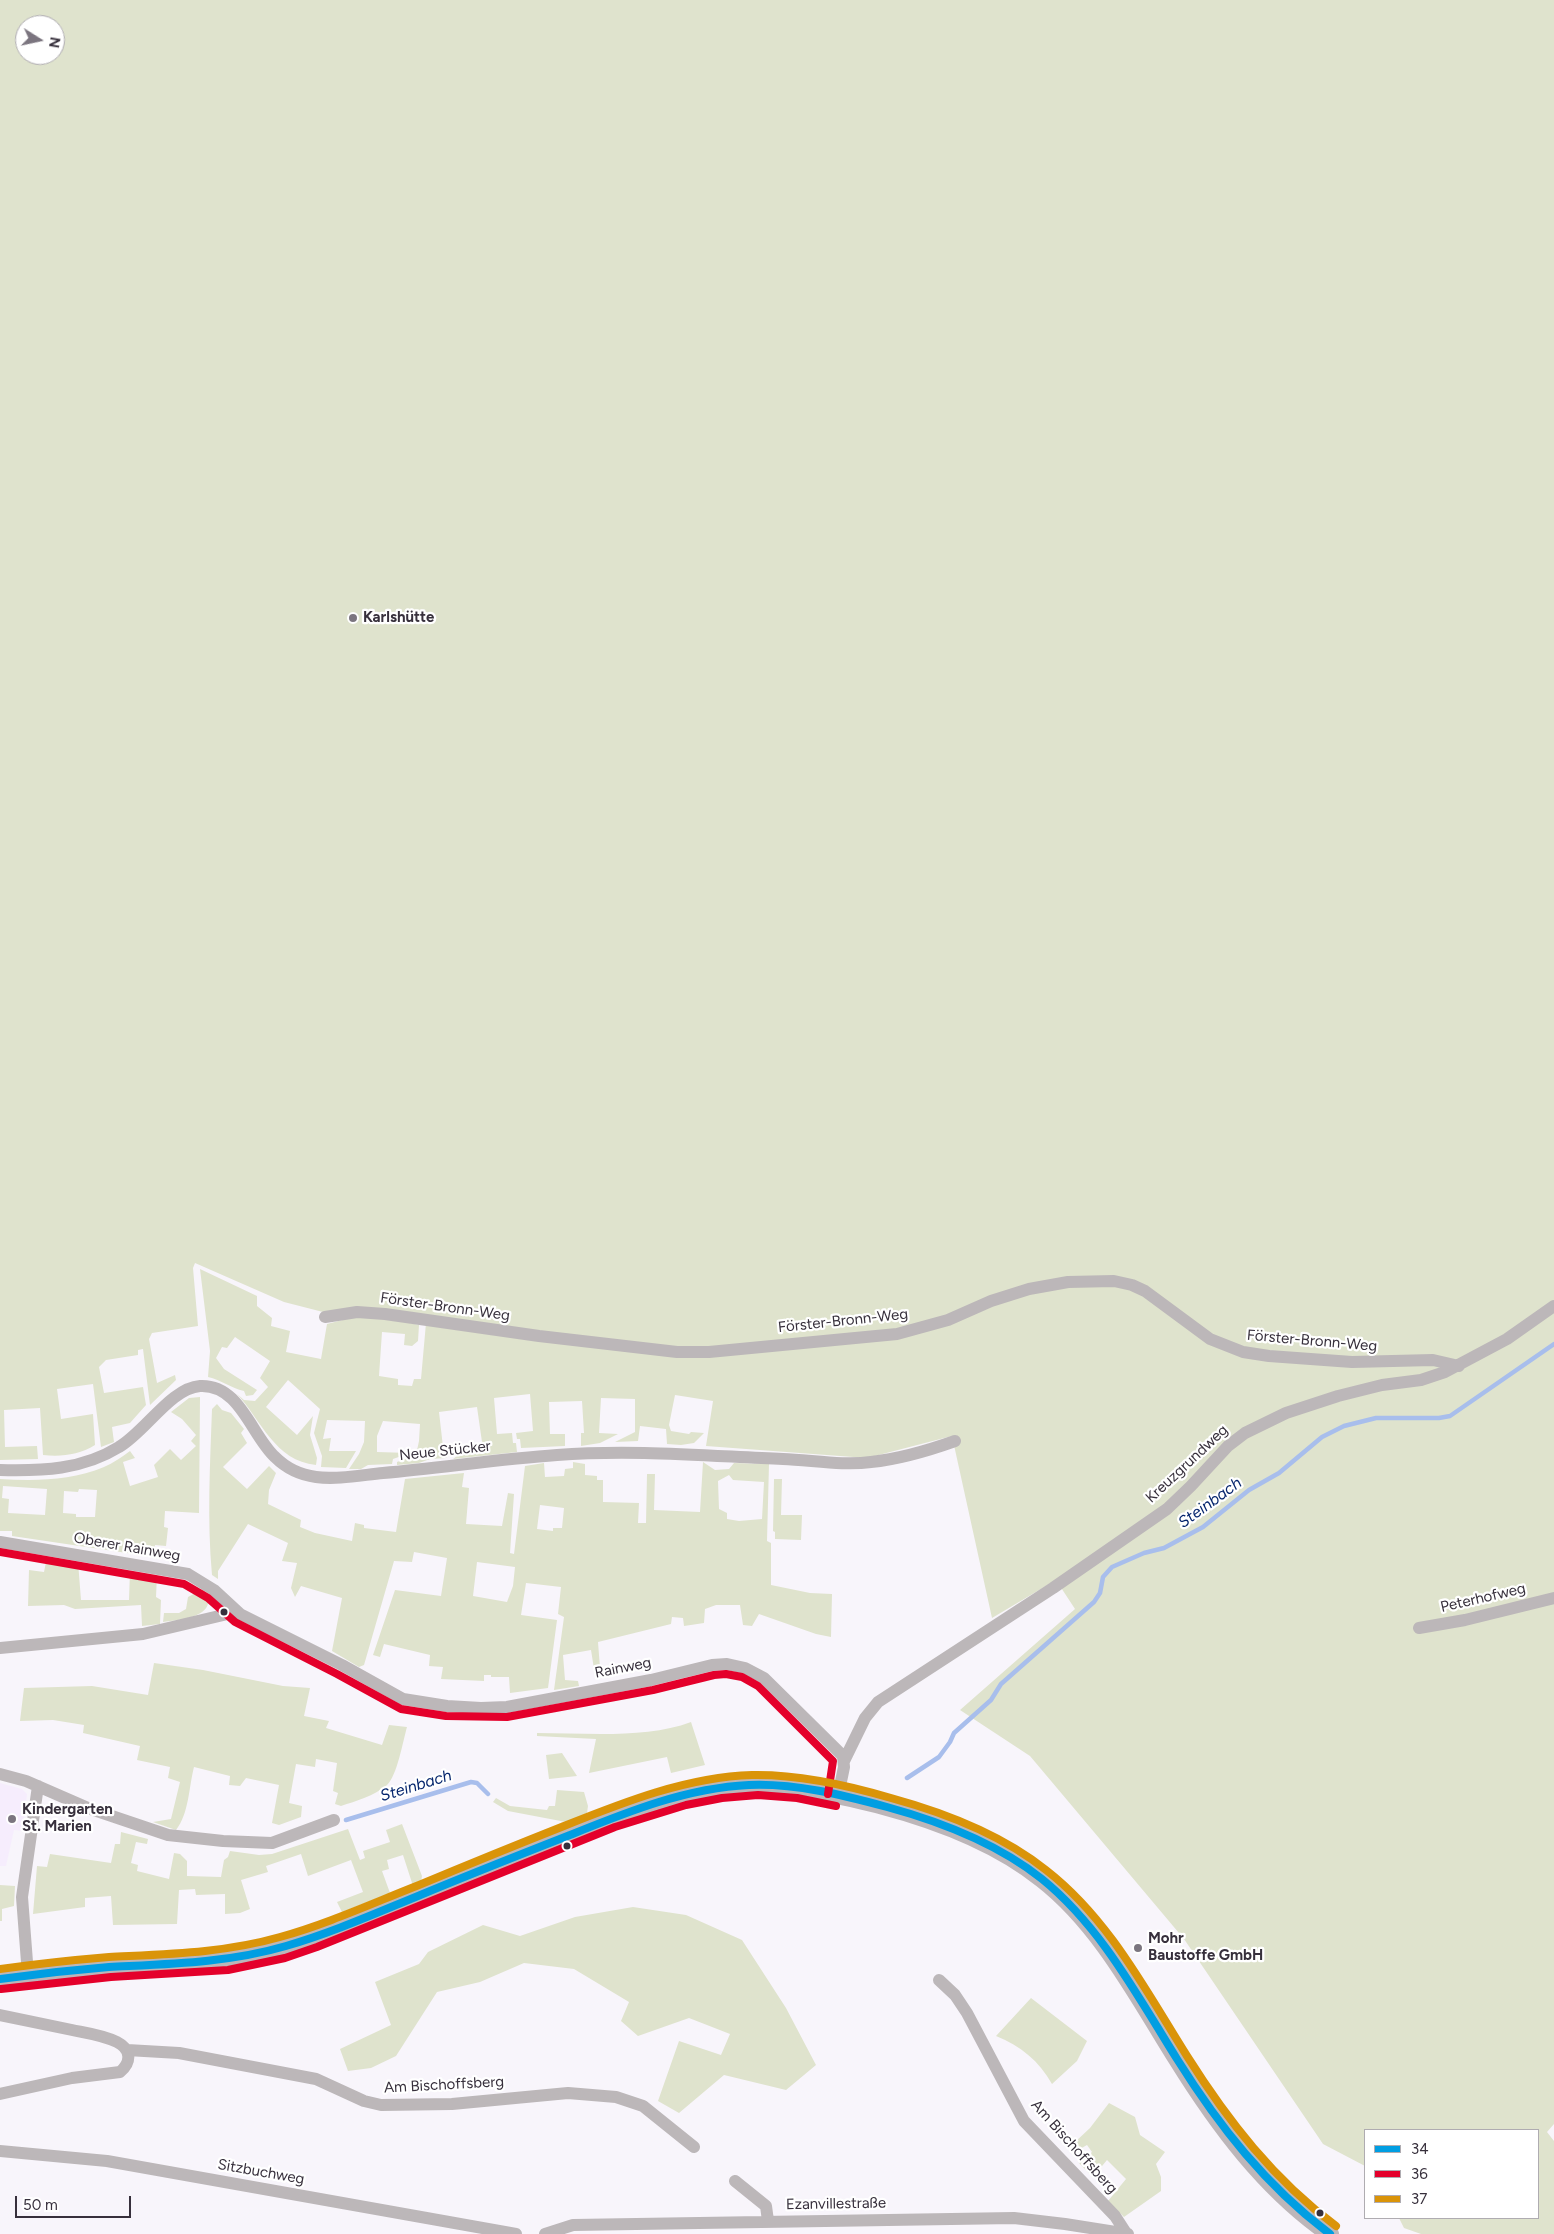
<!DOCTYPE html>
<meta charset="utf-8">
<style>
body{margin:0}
#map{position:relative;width:1554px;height:2234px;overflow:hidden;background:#f8f5fb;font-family:Figtree,sans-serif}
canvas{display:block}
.legend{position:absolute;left:1364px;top:2129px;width:175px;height:90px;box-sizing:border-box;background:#fff;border:1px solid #afacb1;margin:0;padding:6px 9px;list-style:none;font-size:15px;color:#37303c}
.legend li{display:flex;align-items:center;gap:10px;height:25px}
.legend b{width:25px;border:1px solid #afacb1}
.north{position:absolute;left:15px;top:15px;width:50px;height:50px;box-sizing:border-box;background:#fff;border:1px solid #afacb1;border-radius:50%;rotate:100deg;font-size:14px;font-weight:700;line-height:20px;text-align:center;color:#37303c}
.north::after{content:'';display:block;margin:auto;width:18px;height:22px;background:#7b757f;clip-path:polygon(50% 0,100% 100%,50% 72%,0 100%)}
.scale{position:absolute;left:15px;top:2196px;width:116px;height:22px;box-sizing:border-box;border:2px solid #37303c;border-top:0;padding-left:6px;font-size:15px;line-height:18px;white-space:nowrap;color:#37303c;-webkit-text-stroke:4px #fff;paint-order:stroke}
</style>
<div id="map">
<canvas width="1554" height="2234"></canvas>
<ul class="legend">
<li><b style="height:6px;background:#009ee2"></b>34</li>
<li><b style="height:6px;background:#e4002b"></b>36</li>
<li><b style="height:6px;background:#da9409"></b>37</li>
</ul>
<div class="north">N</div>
<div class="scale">50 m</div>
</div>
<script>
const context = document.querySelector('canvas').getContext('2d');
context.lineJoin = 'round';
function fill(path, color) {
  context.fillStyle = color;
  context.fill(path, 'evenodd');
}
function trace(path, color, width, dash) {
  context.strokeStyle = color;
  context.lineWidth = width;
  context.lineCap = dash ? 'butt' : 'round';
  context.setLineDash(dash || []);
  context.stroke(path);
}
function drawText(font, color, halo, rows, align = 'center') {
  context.font = font + ' Figtree,sans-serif';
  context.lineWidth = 4.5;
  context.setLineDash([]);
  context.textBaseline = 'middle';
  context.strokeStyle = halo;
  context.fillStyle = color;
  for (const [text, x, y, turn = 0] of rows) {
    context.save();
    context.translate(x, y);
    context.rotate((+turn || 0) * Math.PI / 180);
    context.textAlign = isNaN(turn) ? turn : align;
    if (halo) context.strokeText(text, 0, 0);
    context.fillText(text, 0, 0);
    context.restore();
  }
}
fill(new Path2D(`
 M0 1783 22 1789 27 1794 23 1831 14 1830 6 1866H0Z`), '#f6edfd');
fill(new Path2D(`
 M0 0H1554V2124L1547 2132 1554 2141V2234H1421L1404 2228 1399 2218H1538V2130H1365V2166L1323 2144 1184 1939 1030 1756 960 1710 1075 1609 1056 1580 992 1618 952 1436 867 1458 706 1446 713 1401 675 1395 669 1425 671 1431 689 1434 691 1432 704 1433 694 1443 681 1445 667 1444 666 1429 640 1426 638 1441 615 1442 635 1432V1399L601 1398 599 1433 618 1434 600 1443 581 1446V1433H584L582 1401 549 1402 550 1434H565V1446L521 1448 520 1439H517L516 1433 533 1431 530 1394 494 1398 497 1434 512 1433 513 1443H516L517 1452 453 1459 471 1446 482 1442 477 1407 439 1412 443 1447 462 1446 446 1458 430 1459 419 1463 397 1465V1462L416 1455 419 1441 420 1424 383 1421 377 1436V1452L410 1453 393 1459 392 1464 368 1465 361 1469H349L359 1454 364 1442 365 1421 327 1420 323 1439 331 1438 329 1451H356L346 1468 321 1467 322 1456 314 1433 320 1409 288 1380 266 1407 297 1435 313 1416 310 1435 317 1458 316 1465C275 1461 261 1420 237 1394L244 1400 255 1401 268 1387 260 1378 270 1361 235 1337 227 1348 222 1347 216 1358 224 1369 257 1390 253 1395 246 1396 244 1391C231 1388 221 1380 208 1377L210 1351 200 1269 257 1296V1306L272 1318 271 1326 290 1331 286 1352 321 1359 327 1324 358 1316 382 1317 419 1325 418 1341 412 1346 404 1345 405 1334 382 1332 379 1376 398 1379V1385L412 1386 414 1379H421L426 1323 479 1332 481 1324 378 1308 323 1312 284 1302 195 1263 193 1268 198 1326 152 1333 149 1339 157 1383 175 1375 176 1380 150 1405 143 1349 138 1350V1355L106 1360 99 1367 104 1393 143 1387 146 1405 130 1423 112 1427 114 1442 101 1447 93 1384 57 1389 61 1419 93 1414 95 1445C79 1455 61 1457 43 1455L40 1408 4 1410 5 1447 37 1446 38 1459 0 1460ZM25 25H55V55H25Z
 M200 1397 199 1513 165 1511 164 1527 168 1528 166 1546 155 1545 154 1557 12 1536V1531H0V1479C34 1481 71 1481 104 1467 113 1463 122 1457 130 1451L135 1458 123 1462 130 1486 158 1477 154 1465 170 1449 181 1460 196 1446 191 1441 196 1435 182 1419 171 1412 189 1398ZM3 1486 47 1489 45 1515 8 1513 9 1499 2 1498ZM79 1489 97 1490 95 1517H76V1514L63 1513 64 1491 78 1492Z
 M217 1404 222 1410 231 1413 244 1429 241 1433 247 1443 223 1467 247 1489 269 1466 276 1473 269 1490 268 1504 301 1520 300 1527 315 1533 352 1541 355 1523 364 1525V1528L396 1532 405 1479 464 1473 462 1487 469 1488 466 1524 502 1526 508 1493 514 1494 510 1553 514 1554 525 1466 544 1463 545 1477 564 1476 565 1469 573 1468V1462L585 1464V1475L597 1476V1480H603V1502L639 1503 638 1523H646L647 1474H655L654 1510 700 1512 703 1462 715 1470 729 1469 734 1463 769 1464 767 1541 771 1543V1585L810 1593 832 1594 831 1637 816 1634 759 1614 752 1626 743 1625 740 1605H716L705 1609 704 1623 684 1626 683 1618 672 1617 671 1624 598 1642 600 1668 594 1669 591 1650 563 1655 565 1680 578 1681 579 1686 554 1690 564 1617 558 1614 561 1587 526 1583 521 1615 557 1620 548 1688 510 1693 509 1677H491V1675H484V1681L441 1679 443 1667 429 1666 430 1655 384 1644 380 1657 373 1655 395 1590 441 1596 447 1558 414 1552 412 1562 394 1561 364 1665 359 1667 332 1651 342 1598 301 1586 295 1597 291 1588 297 1563 282 1561 288 1543 248 1524 218 1571V1579L212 1575C207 1520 210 1465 212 1409ZM729 1475 733 1480 764 1482 762 1519 739 1521 727 1519V1513L719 1509 718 1481ZM540 1505 564 1508 562 1528H553V1531L537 1529ZM477 1562 515 1567 513 1586 507 1602 473 1596Z
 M774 1479H782L781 1515H802L801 1540 775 1539V1532L773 1531Z
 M47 1557 78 1562 81 1600H129L130 1571 157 1575 156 1597 161 1600 160 1624 142 1626 141 1605 75 1609 64 1605 28 1606 29 1570 44 1572Z
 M203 1589C223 1616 180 1620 163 1622L164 1613H179L186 1609 188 1597Z
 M154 1663 203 1670 283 1686 310 1688 304 1716 329 1721 326 1728 382 1745 389 1725 407 1727C403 1741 397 1776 387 1785 374 1796 356 1801 341 1806L335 1804 338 1793 333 1791 337 1763 316 1759 315 1767 296 1764 289 1803 302 1806 301 1817 279 1825 272 1823 279 1785 246 1778 240 1786 229 1785 230 1776 194 1767C189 1786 189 1814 176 1830L153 1822 171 1819 180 1782 168 1778 170 1767 137 1760 140 1746 83 1733 84 1725 53 1720 20 1721 24 1688 92 1686 148 1695Z
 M691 1722 705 1765 671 1773 667 1757 589 1773 596 1739 537 1736V1733C585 1733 646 1739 691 1722Z
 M562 1753 577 1776 549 1779 546 1755Z
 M557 1790 584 1792 588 1806 587 1813 566 1822 508 1811 493 1802 496 1798 510 1806 547 1810 549 1806H555Z
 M402 1824 422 1876 421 1882 413 1886 403 1855 387 1860 389 1869 382 1871 390 1893 342 1912 337 1902 363 1892 351 1860 308 1876 301 1854 266 1866 268 1872 241 1880 250 1909 240 1913 225 1914V1894L196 1895 195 1889 179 1890 177 1924 113 1925 111 1896 85 1898V1907L33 1914 37 1866 47 1867 50 1854 111 1863 115 1844H120L121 1832 148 1839 147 1844 136 1842 131 1863 138 1865 137 1871 169 1879 174 1853 180 1854 187 1861V1876L221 1877 224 1860 228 1857 230 1851 259 1855 272 1854 348 1829 360 1860 365 1858 363 1851 390 1842 386 1830Z
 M0 1874V1885L15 1886 14 1906 2 1909V1921H0Z
 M633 1907 686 1915 742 1940 786 2008 816 2065 786 2090 724 2075 679 2113 658 2101 679 2041 721 2055 730 2034 689 2018 638 2036 621 2021 629 2002 574 1969 524 1963 480 1982 437 1992 396 2056 371 2068 348 2071 340 2049 391 2025 375 1982 419 1964 428 1952 483 1925 520 1936 575 1917Z
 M1031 1998 1087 2041 1077 2061 1052 2084C1039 2061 1021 2046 996 2036Z
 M1109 2103 1135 2117 1140 2135 1165 2152 1156 2164 1161 2177V2191L1124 2217 1108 2201 1126 2179 1107 2160 1093 2177 1079 2163 1092 2152 1087 2145 1080 2149 1074 2143 1090 2128Z`), '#dfe3cd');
trace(new Path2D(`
 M907 1778 939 1757 950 1742 954 1733 991 1700 1001 1684 1094 1602 1100 1593 1103 1577 1112 1567 1144 1553 1164 1548 1203 1527 1249 1490 1279 1473 1322 1437 1344 1426 1376 1418H1439L1450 1416 1554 1344
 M346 1820 471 1782 477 1783 488 1794`), '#a8beec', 4.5);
trace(new Path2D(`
 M325 1317 357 1312 385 1314 539 1336 677 1352H709L897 1334 948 1320 991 1301 1029 1289 1068 1282 1114 1281 1132 1285 1145 1291 1210 1339 1243 1352 1269 1356 1352 1362 1433 1360 1459 1366
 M0 1470C42 1471 82 1470 119 1447 145 1432 171 1388 200 1386 240 1384 251 1435 275 1457 286 1468 301 1475 316 1477 337 1480 362 1475 383 1473 441 1468 499 1459 557 1455 632 1449 709 1456 783 1459 811 1460 844 1466 871 1462 900 1459 927 1451 955 1441
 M0 1542 188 1574 214 1590 240 1614 342 1665 403 1699 447 1706 481 1708 507 1707 651 1680 712 1665 727 1664 745 1668 764 1678 843 1756 844 1767 838 1796
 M1419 1628 1465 1620 1554 1598
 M0 1648 143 1634 236 1612
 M844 1761 865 1718 878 1702 1053 1588 1167 1509 1191 1486 1228 1446 1245 1433 1286 1413 1338 1396 1382 1385 1421 1380 1445 1372 1507 1339 1554 1306
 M0 1774 26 1781 88 1808 168 1835 223 1841 272 1843 334 1820
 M28 1975 22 1897 38 1786
 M939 1980 955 1995 967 2013 1024 2121 1115 2216 1126 2233
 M0 2015C24 2020 48 2025 72 2030 87 2033 103 2035 117 2042 131 2049 132 2062 120 2072L72 2078 0 2094
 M127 2050 179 2053 316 2079 364 2101 381 2105 452 2104 568 2093 616 2097 643 2106 694 2147
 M0 2151 107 2161 516 2234
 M735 2181 766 2206 768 2221
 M545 2234 573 2225 1014 2218 1065 2224 1128 2234`), '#bcb7b9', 12);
trace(new Path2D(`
 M0 1979C39 1973 78 1969 116 1967 174 1964 231 1963 286 1946 324 1935 359 1919 396 1905 453 1881 511 1858 569 1835 626 1812 687 1788 749 1785 792 1783 838 1795 880 1805 937 1820 996 1842 1042 1879 1101 1925 1138 1997 1177 2059 1218 2125 1266 2190 1330 2234`), '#bcb6b9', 18);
trace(new Path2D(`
 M0 1979C36 1974 72 1970 109 1967 168 1964 228 1963 286 1946 331 1933 374 1914 418 1896 468 1875 519 1855 570 1835 627 1812 686 1788 749 1785 795 1783 843 1795 887 1807 942 1822 997 1843 1042 1879 1101 1927 1137 1995 1177 2059 1219 2126 1266 2186 1330 2234`), '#009ee2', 8);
trace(new Path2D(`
 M0 1552 184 1584 208 1598 235 1622 337 1674 401 1709 446 1716 507 1717 653 1690 714 1675 726 1674 742 1677 758 1686 833 1761 828 1794
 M1 1989 111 1977 228 1970 285 1958 317 1947 615 1827 686 1805 722 1798 758 1795 797 1798 836 1806`), '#e4002b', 8);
trace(new Path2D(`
 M0 1969C36 1964 73 1960 109 1957 167 1954 224 1953 280 1937 327 1924 373 1903 419 1885 467 1865 516 1845 564 1826 624 1802 687 1777 752 1775 799 1774 847 1785 891 1798 946 1813 1001 1834 1046 1870 1109 1919 1146 1991 1187 2056 1228 2121 1274 2180 1336 2226`), '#da9409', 8);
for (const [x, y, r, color] of [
 [353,618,5,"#7b757f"],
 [224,1612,4.5,"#37303c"],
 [12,1819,5,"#7b757f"],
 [567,1846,4.5,"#37303c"],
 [1138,1948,5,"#7b757f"],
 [1320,2213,4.5,"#37303c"]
]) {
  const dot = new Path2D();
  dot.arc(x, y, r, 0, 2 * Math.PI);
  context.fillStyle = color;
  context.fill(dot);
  trace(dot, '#fff', 2);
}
drawText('bold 15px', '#37303c', '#fff', [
 ["Karlshütte",363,618],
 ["Kindergarten",22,1810],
 ["St. Marien",22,1827],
 ["Mohr",1148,1939],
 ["Baustoffe GmbH",1148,1956]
], 'left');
drawText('15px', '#37303c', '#fff', [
 ["Förster-Bronn-Weg",445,1307,8],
 ["Förster-Bronn-Weg",843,1321,-6],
 ["Förster-Bronn-Weg",1312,1341,5],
 ["Neue Stücker",445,1451,-6],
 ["Kreuzgrundweg",1187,1464,-43],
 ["Oberer Rainweg",127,1547,10],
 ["Peterhofweg",1483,1598,-13],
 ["Rainweg",623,1668,-11],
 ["Am Bischoffsberg",444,2085,-3],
 ["Am Bischoffsberg",1074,2147,48],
 ["Sitzbuchweg",261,2172,10],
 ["Ezanvillestraße",836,2204,-1]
]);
drawText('italic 16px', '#06266d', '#fff', [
 ["Steinbach",1210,1503,-36],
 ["Steinbach",416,1786,-17]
]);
</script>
